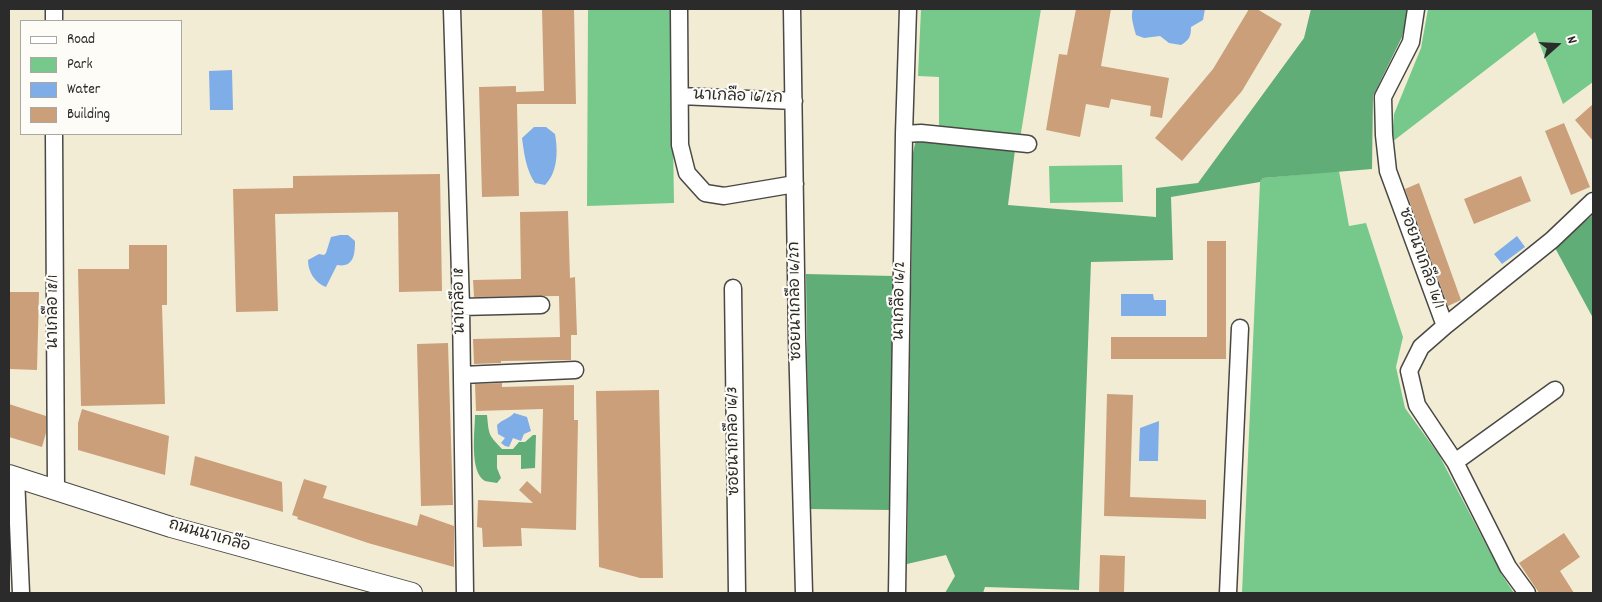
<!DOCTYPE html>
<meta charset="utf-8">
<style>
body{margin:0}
#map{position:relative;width:1602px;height:602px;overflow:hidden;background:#f3ecd5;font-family:Dekko,sans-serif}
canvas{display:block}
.frame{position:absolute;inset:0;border:10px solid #2b2b2b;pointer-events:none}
.legend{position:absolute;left:20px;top:20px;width:162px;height:115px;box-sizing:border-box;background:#fdfcf7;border:1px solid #a9a8a5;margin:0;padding:6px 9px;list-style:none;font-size:15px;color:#2b2b2b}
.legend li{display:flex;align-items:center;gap:10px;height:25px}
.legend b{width:25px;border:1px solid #a9a8a5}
.north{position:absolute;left:1532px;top:20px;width:50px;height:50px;-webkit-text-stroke:4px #fdfcf7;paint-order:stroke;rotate:71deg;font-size:14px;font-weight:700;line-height:20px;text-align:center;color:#2b2b2b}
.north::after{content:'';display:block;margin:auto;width:18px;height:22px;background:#2b2b2b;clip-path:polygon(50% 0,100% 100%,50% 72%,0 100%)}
</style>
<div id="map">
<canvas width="1602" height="602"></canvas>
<div class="frame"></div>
<ul class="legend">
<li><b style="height:6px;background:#fff"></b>Road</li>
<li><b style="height:14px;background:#76c98b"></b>Park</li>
<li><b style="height:14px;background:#7eade8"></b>Water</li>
<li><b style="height:14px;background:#ca9f7a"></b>Building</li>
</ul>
<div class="north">N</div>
</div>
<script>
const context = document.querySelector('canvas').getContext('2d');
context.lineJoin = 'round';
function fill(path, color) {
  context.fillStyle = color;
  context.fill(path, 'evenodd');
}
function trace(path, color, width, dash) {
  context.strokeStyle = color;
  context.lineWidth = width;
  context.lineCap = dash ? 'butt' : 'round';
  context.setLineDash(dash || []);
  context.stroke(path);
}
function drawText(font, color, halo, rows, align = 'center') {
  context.font = font + ' Dekko,"Playpen Sans Thai",sans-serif';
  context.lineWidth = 4.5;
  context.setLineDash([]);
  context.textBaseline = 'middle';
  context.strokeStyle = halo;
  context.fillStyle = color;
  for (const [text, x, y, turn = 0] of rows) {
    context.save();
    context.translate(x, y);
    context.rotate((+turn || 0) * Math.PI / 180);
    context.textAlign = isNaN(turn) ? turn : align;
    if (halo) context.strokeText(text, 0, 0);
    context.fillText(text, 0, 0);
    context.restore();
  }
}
fill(new Path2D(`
 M588 9H671L674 203 587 206Z
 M921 9H1041L1020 139 939 131V77L918 76Z
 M1428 9H1593V82L1563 104 1535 32 1392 142 1394 114 1421 48Z
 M1122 165 1123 202 1050 203 1049 166Z
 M1339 171 1349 226 1366 223 1403 337 1396 367 1405 408 1439 455 1502 575 1514 593H1242L1260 182 1263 178Z`), '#76c98b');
fill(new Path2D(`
 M1311 9H1408L1402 37 1373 96 1372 169 1263 178 1260 182 1171 197 1173 260 1091 262 1079 590 985 587 983 593H945L955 576 946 555 907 564 913 153 916 139 1015 150 1008 205 1156 217V188L1198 183 1304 38Z
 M1593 215V318L1554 246Z
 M806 274 894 276 890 510 809 509Z
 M475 415H487C489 435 488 434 502 449H513L519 442H525L533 435H536L535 468 521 469V455H497V468L501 478 497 483C493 482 488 482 485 481 469 472 475 431 475 415Z`), '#60ad77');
fill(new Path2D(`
 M1133 9H1205L1203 20 1191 27C1191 37 1189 40 1181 45L1169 43 1160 36 1144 38 1136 35C1134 27 1130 17 1133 9Z
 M232 70 233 110H210L209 71Z
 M534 127H546L555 134C558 151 558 172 545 185L535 183C526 170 524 153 522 138Z
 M340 235H348L355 241C355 254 354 268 337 265L326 287C315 283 308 272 308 260L319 254 324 255 326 253 331 237Z
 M1517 236 1525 247 1502 264 1494 254Z
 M1121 294H1153L1154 300H1166V316H1121Z
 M514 413 527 417 531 431 524 434 521 441 513 438 509 447 505 446 501 443 505 438 498 434 497 425C503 419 510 418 514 413Z
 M1159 421 1158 461H1139L1140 428Z`), '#7eade8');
fill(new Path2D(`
 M542 9H574L576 104H517L519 196 482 197 479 87 516 86V92L544 91Z
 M1076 9H1111L1101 66 1169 78 1162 118 1150 116 1151 106 1111 99 1109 108 1086 104 1080 137 1046 130 1059 54 1067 55Z
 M1249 9H1257L1282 24 1242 91 1182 161 1155 138 1213 69Z
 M1593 104V141L1575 120Z
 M1564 123 1590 187 1571 195 1545 131Z
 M440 174 442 291 399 292 398 212 275 214 278 311 236 312 233 189 293 188V176Z
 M1521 176 1531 201 1474 224 1464 199Z
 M1419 183 1461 300 1448 306 1405 189Z
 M568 211 570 278 575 277 577 335H571V360L501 361V363L474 364 473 339 560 337 559 296 474 297 473 280 521 279 520 212Z
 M1207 241H1226V359H1111V337H1207Z
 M129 245H167V305H162L165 404 81 406 78 269H129Z
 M9 292H39L37 370 9 369Z
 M448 343 453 505 421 506 417 344Z
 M502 383V387L574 385V420H578L576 530 521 528 522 546 483 547 482 528 477 527 478 500 533 503 519 490 527 481 541 494 543 409 476 411 475 384Z
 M659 390 663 578H640L599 567 596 391Z
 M1107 394 1133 395 1130 497 1206 500V519L1104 516Z
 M9 404 46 416V433L42 447 9 437Z
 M82 409 169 436 165 475 78 450V423Z
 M195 456 282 482 283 512 190 485Z
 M304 479 327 486 323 498 417 526 420 514 454 526V567L368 543 297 519 298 517 292 515Z
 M1564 533 1580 557 1560 571 1574 593H1539L1519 563Z
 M1100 555 1125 556 1124 593H1099Z`), '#ca9f7a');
const minor = new Path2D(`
 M54 9V21
 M452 9 461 307 465 593
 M679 9 680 145 687 173 705 193 724 196 795 184
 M792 9 797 339 804 593
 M1416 9 1411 42 1383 97 1384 135 1388 171 1445 326 1421 347 1409 371 1417 405 1455 462 1508 567 1527 593
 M680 96 794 101
 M54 134 56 490
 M904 134 921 133 1028 144
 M733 288 737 593
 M461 307 541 305
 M1445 326 1552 240 1593 201
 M462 375 575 370
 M1455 462 1555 390
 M16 477 21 593
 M897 593 904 134 908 9
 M1228 593 1240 328`);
const tertiary = new Path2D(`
 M9 475 171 527 412 593`);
trace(minor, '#494844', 19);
trace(tertiary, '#494844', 22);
trace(minor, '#fff', 16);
trace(tertiary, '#fff', 20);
drawText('16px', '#2b2b2b', '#fdfcf7', [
 ["นาเกลือ 16/2ก",738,98,2],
 ["ซอยนาเกลือ 16/1",1420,259,70],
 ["นาเกลือ 18",461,301,-91],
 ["ซอยนาเกลือ 16/2ก",797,301,-91],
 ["นาเกลือ 16/2",901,301,-89],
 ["นาเกลือ 18/1",55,312,-90],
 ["ซอยนาเกลือ 16/3",735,441,-91],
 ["ถนนนาเกลือ",209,537,16]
]);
</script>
